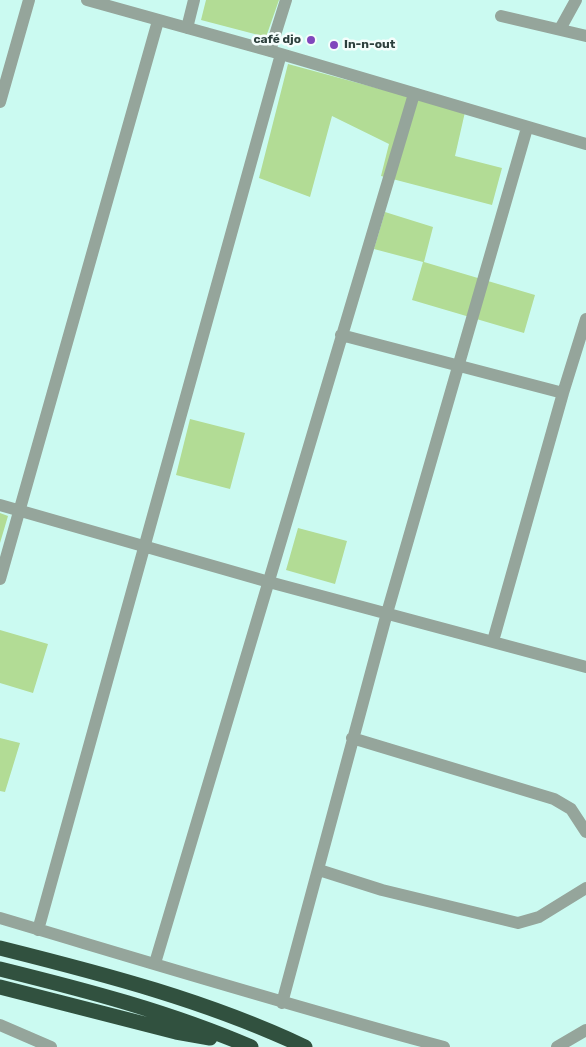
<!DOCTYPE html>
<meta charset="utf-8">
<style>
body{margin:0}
canvas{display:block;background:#cbfaf1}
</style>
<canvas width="586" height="1047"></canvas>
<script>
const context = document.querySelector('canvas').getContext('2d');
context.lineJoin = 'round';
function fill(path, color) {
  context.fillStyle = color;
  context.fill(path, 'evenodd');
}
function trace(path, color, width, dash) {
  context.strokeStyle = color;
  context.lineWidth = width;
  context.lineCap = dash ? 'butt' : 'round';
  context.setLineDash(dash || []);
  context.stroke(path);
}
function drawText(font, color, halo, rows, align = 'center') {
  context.font = font + ' Rubik,sans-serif';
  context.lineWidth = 5;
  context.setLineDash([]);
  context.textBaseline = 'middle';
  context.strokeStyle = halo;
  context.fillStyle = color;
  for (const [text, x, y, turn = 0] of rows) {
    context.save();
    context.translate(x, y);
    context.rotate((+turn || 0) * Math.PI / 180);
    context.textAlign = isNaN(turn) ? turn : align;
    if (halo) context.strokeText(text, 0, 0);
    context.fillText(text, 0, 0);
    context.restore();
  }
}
fill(new Path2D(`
 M206 0H279L266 37 201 20Z
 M288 64 465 112 455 156 502 168 492 205 381 176 389 144 332 116 310 197 259 178Z
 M385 212 433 227 424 262 535 295 524 333 412 300 423 262 374 249Z
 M190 419 245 433 230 489 176 475Z
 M0 513 8 516 0 543Z
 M298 528 347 541 335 584 286 570Z
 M0 630 48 644 33 693 0 683Z
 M0 738 20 743 5 792 0 791Z`), '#b2dc95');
trace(new Path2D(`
 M87 0 281 54 586 144
 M501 16 586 36
 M187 28 194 0
 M560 29 576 0
 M270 51 286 0
 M0 102 29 0
 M341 335 563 393
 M0 505 269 582 586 667
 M0 579 158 21
 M493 641 563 393 586 319
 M352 738 554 799 571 809 586 832
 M319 870 382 890 518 923 539 917 586 888
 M0 918C148 962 295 1007 444 1047
 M38 930 281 54
 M155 963 414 94
 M282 1003 387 613 527 128
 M0 1025 51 1047
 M557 1047 586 1030`), '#95a59b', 12);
trace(new Path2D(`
 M0 948C104 974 208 1001 305 1047
 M0 969C85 990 170 1012 251 1047
 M0 987 176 1032 210 1038`), '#31513f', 15);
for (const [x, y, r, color] of [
 [311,40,5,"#8046bc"],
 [334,45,5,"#8046bc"]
]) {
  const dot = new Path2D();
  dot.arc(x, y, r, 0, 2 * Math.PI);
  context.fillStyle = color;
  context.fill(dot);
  trace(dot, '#f5fefc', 2);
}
drawText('bold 12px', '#2d403d', '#f5fefc', [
 ["café djo",301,40],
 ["In-n-out",344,45,"left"]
], 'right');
</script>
